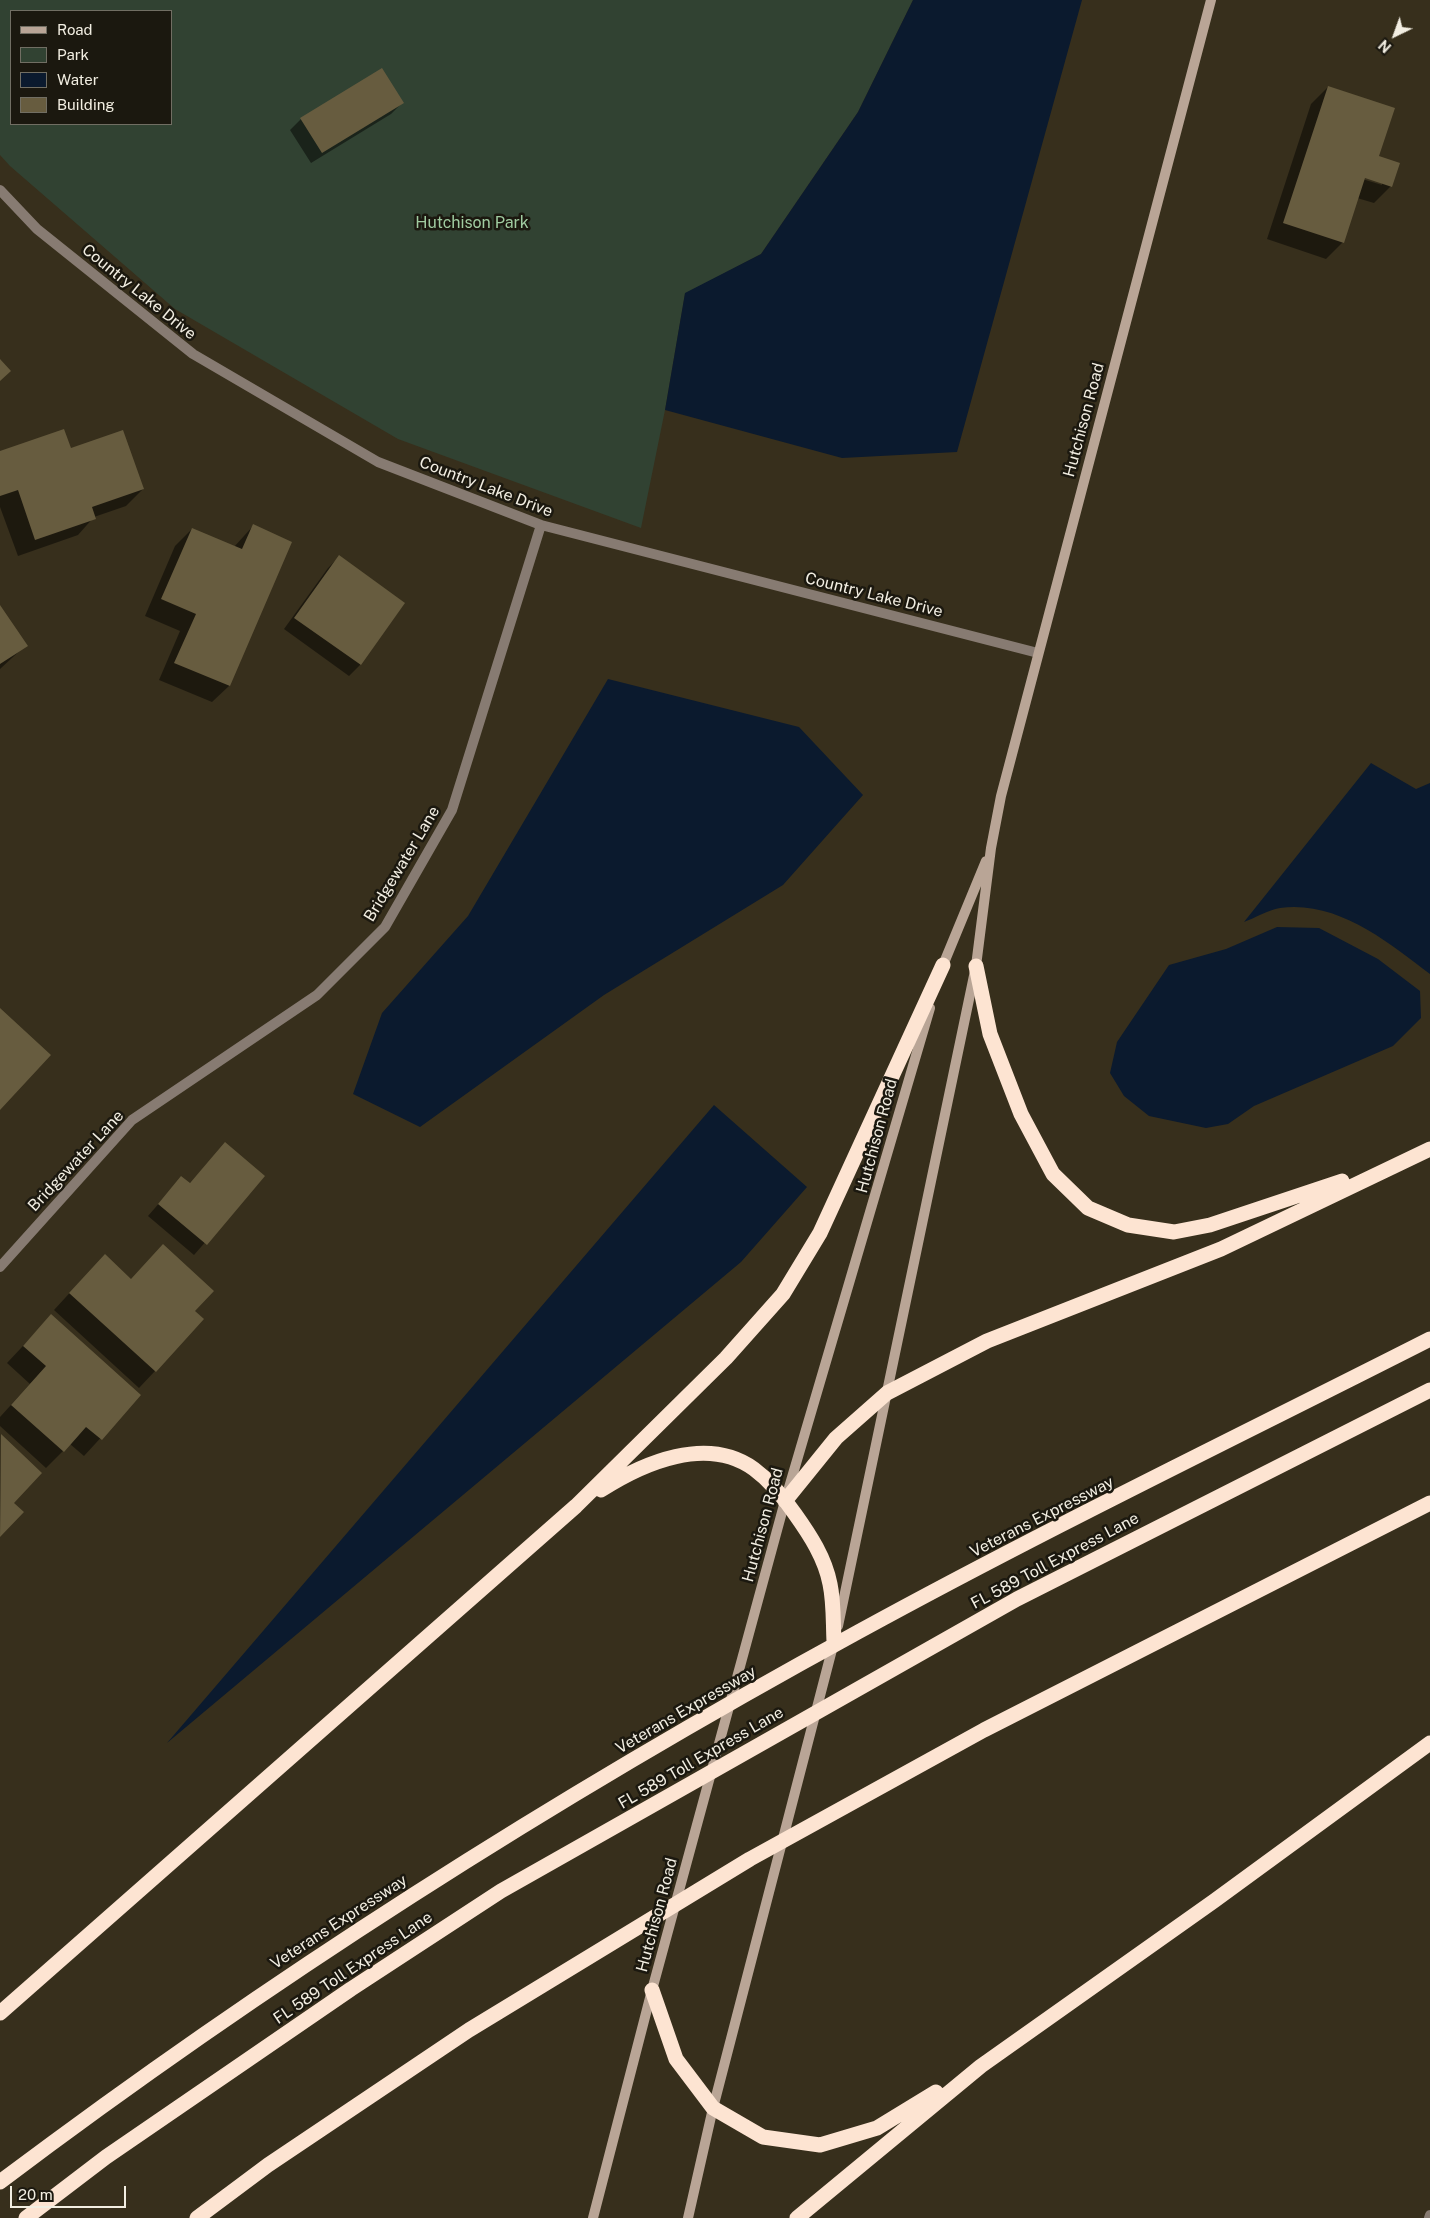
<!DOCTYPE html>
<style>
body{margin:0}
#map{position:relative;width:1430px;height:2218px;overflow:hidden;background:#372f1c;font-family:"Public Sans",sans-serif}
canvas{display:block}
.legend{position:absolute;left:10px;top:10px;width:162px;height:115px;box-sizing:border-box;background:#1b180f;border:1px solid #716e63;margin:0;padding:6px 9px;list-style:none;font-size:15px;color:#f2eee2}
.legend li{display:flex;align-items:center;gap:10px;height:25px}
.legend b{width:25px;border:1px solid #716e63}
.north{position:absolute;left:1370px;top:10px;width:50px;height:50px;-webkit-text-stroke:4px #1b180f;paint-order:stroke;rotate:222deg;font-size:14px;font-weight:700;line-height:20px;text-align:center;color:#f2eee2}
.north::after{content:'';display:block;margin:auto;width:18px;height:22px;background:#f2eee2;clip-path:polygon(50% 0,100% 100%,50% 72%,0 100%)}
.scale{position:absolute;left:10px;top:2186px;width:116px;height:22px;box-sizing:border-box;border:2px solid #f2eee2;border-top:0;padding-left:6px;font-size:15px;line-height:18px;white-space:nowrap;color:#f2eee2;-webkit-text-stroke:4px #1b180f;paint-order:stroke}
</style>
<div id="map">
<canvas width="1430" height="2218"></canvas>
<ul class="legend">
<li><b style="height:6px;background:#b9a596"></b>Road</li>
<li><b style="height:14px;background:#314232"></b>Park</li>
<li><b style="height:14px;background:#0b1a2e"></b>Water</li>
<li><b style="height:14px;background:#675c3f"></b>Building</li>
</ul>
<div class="north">N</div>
<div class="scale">20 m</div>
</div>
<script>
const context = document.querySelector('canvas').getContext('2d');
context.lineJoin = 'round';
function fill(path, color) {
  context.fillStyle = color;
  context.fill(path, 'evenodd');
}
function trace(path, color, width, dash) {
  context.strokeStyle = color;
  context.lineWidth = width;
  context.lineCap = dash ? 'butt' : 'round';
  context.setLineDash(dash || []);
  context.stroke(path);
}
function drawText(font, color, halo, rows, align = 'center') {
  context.font = font + ' "Public Sans",sans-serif';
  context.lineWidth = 5;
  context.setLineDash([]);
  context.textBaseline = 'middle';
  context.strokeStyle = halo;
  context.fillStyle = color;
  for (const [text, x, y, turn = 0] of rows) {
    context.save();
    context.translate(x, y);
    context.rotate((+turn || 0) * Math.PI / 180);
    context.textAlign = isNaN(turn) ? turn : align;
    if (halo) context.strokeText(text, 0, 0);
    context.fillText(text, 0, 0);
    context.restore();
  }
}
fill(new Path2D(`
 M0 0H913L858 112 761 254 685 294 665 410 641 528 398 439 175 309 10 166 0 155ZM11 11H171V124H11Z`), '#314232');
fill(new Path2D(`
 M913 0H1082L957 452 842 458 665 410 685 293 761 254 858 112Z
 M608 679 799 727 863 795 783 885 604 995 420 1127 353 1094 382 1013 468 916Z
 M1371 763 1416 789 1430 783V974C1388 942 1337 900 1280 908 1268 910 1255 918 1244 922Z
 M1277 927 1319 928 1378 959 1420 991 1421 1018 1393 1046 1254 1106 1228 1124 1206 1128 1149 1116 1124 1096 1110 1073 1117 1042 1169 965 1226 949Z
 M714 1105 807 1187 741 1262 167 1743Z`), '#0b1a2e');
fill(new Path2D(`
 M1328 87 1378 156 1391 186 1374 203 1357 198 1343 242 1326 259 1267 239 1311 104ZM1359 175 1382 183V185L1359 178Z
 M402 103 391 114 311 163 290 130 301 119Z
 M70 449 143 489 126 506 94 517 78 535 18 556 0 507V452Z
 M253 526 290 542 229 686 212 702 159 680 180 631 145 616 175 546 192 529 234 547Z
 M339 557 404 604 360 665 349 676 284 629 328 568Z
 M0 607 26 645 0 669Z
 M225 1144 263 1176 194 1255 148 1216 181 1178 189 1184Z
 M88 1273 131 1280 194 1311 155 1371 139 1388 54 1310Z
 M51 1316 140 1395 84 1456 70 1444 46 1468 0 1426V1417L30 1384 7 1363Z
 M1 1436 12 1503 22 1512 0 1535Z`), '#0007');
fill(new Path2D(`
 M382 68 404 103 322 153 300 118Z
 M1328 86 1395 108 1379 156 1400 163 1392 187 1365 178 1344 243 1283 223Z
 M0 359 11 371 0 381Z
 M64 429 71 448 123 430 144 489 92 507 96 519 35 540 18 490 0 496V451Z
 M253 524 292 542 230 686 174 663 196 614 161 599 192 528 242 549Z
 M339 555 405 603 361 665 294 618Z
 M0 605 28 646 0 664Z
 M0 1008 51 1055 0 1110Z
 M225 1142 265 1176 207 1245 158 1204 181 1176 190 1183Z
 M163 1244 214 1291 195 1311 204 1319 156 1372 69 1293 105 1254 131 1279Z
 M51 1314 141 1395 102 1440 86 1427 64 1452 11 1405 46 1366 23 1346Z
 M1 1434 42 1473 14 1503 24 1512 0 1537Z`), '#675c3f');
trace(new Path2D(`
 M0 190 37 229 193 354 378 462 541 525 1038 653
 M0 1267 132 1120 317 995 385 927 452 810 541 525
 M1429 2218 1430 2215`), '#877b72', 10);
trace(new Path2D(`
 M941 970 986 861
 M838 1626 976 966 991 848 1001 796 1211 0
 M593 2218 652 1990 785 1501 930 1008
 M688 2218 713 2108 834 1642`), '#b9a596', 10);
trace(new Path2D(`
 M976 966 990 1034 1021 1114 1053 1174 1088 1208 1128 1225 1174 1232 1210 1225 1342 1181
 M601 1490C643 1463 707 1435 754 1469 769 1480 784 1498 795 1514 810 1535 825 1558 830 1584 834 1603 833 1623 834 1641
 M785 1501 836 1438 887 1393 987 1341 1221 1249 1430 1149
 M652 1990 676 2059 713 2108 763 2137 820 2145 877 2128 936 2092
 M0 2013 576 1506 726 1358 783 1294 820 1233 943 965
 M0 2182C272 1977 559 1795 858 1632 1046 1529 1239 1436 1430 1339
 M26 2218 106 2157 351 1989 501 1891 1017 1599 1430 1390
 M197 2218 268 2165 469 2030 750 1859 984 1730 1430 1503
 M797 2218 981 2066 1214 1901 1430 1743`), '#fde4d2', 15);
drawText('16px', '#a0cca1', '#1b180f', [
 ["Hutchison Park",472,223]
]);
drawText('16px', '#f2eee2', '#1b180f', [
 ["Country Lake Drive",139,292,39],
 ["Hutchison Road",1084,420,-75],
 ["Country Lake Drive",486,487,21],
 ["Country Lake Drive",874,595,14],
 ["Bridgewater Lane",402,864,-59],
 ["Hutchison Road",877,1136,-75],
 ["Bridgewater Lane",76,1161,-47],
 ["Veterans Expressway",1042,1517,-27],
 ["Hutchison Road",763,1525,-75],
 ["FL 589 Toll Express Lane",1055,1561,-28],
 ["Veterans Expressway",686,1710,-30],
 ["FL 589 Toll Express Lane",701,1758,-30],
 ["Hutchison Road",657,1915,-75],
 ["Veterans Expressway",339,1922,-33],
 ["FL 589 Toll Express Lane",353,1968,-34]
]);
</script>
